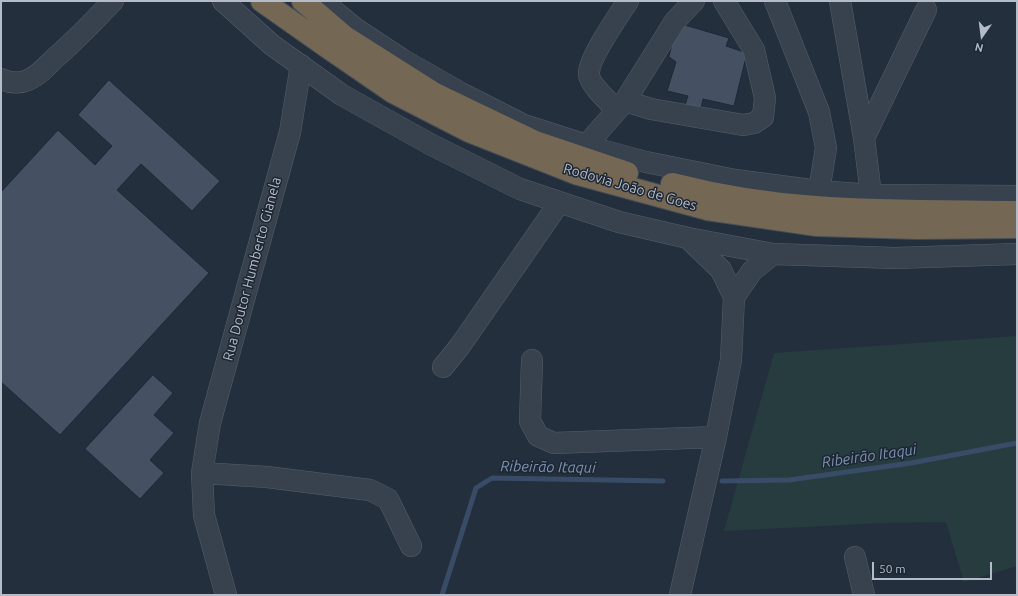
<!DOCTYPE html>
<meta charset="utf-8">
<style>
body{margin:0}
#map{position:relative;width:1018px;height:596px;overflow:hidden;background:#242f3e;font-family:Ubuntu,sans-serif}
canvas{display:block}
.frame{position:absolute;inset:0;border:2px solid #b4bcc9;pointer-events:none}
.north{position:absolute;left:962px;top:16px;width:40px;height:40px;-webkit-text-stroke:3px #1d2633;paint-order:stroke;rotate:194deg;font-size:11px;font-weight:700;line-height:16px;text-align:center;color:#b4bcc9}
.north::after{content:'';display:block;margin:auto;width:14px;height:18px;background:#b4bcc9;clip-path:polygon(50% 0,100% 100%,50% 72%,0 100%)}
.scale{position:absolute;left:872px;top:562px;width:120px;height:18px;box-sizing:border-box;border:2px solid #b4bcc9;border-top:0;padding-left:5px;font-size:12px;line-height:14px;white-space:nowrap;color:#b4bcc9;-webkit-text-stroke:3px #1d2633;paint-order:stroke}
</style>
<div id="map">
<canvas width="1018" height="596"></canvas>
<div class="frame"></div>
<div class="north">N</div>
<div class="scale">50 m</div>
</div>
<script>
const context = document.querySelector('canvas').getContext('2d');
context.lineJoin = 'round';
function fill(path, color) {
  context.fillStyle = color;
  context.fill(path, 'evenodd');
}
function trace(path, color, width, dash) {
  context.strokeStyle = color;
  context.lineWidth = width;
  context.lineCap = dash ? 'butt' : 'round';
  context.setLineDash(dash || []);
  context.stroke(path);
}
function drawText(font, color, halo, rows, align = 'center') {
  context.font = font + ' Ubuntu,sans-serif';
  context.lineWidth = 3;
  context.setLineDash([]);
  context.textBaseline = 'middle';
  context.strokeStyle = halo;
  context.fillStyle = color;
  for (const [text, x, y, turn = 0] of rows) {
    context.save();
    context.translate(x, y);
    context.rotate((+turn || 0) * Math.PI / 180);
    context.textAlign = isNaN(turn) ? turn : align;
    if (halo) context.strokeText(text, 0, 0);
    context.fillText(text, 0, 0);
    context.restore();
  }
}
fill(new Path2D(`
 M1017 336V566L964 582 946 522 883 523 724 531 774 353Z`), '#263c3f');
trace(new Path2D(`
 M722 481 789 480 911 463 1017 443
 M442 595 476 488 492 478 663 481`), '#394c67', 5);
const building = new Path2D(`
 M678 23 729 38 726 46 747 53 734 106 703 99 700 112 684 108 688 96 667 91 676 62 669 57Z
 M109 80 220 181 192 211 141 164 117 190 209 273 60 435 1 382V192L58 130 95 165 112 146 78 115Z
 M153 375 173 393 154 415 174 433 150 460 164 473 140 499 85 449Z`);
fill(building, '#455162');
trace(building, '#1f2835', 1);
const minor = new Path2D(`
 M223 1 272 45 342 95 430 144 520 189 619 222 688 238 773 254 895 258 1017 254
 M322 1 356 29 403 60 461 93 524 125 605 151 646 162 735 180 819 191 871 195 1017 196
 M775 1 819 112 826 148 819 191
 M840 1 864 138 871 195
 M1 79C10 83 19 84 28 80 38 76 46 67 54 59 75 41 94 21 113 1
 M625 101 651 109 743 125 754 123 763 117 765 98 754 50 724 1
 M617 110C610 103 589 84 589 74 588 59 619 15 628 1
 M864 138 926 10
 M590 141 625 101 675 21 694 1
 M734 297 752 271 773 254
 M532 360 530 421 538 436 554 443 716 437
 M443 367 460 346 559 203
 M202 473 267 477 370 490 388 499 411 546
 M855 557 864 595
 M226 595 204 515 202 473 210 423 290 132 301 65
 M680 595 716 437 731 360 734 297 721 270 688 238`);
const highway = new Path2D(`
 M262 1 326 46 393 92 469 131 578 174 707 209 817 225 917 228 1017 227
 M303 1 345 37 435 94 535 142 627 173
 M672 184C719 196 768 204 816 207 883 212 950 211 1017 212`);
trace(minor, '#565f6c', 22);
trace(highway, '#434c59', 24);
trace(minor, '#38414e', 21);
trace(highway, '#746855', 22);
drawText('14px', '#b4bcc9', '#1d2633', [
 ["Rodovia João de Goes",630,187,16],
 ["Rua Doutor Humberto Gianela",252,269,-75]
]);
drawText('italic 15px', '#7c92b1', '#1d2633', [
 ["Ribeirão Itaqui",869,456,-8],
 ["Ribeirão Itaqui",548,467,1]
]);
</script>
